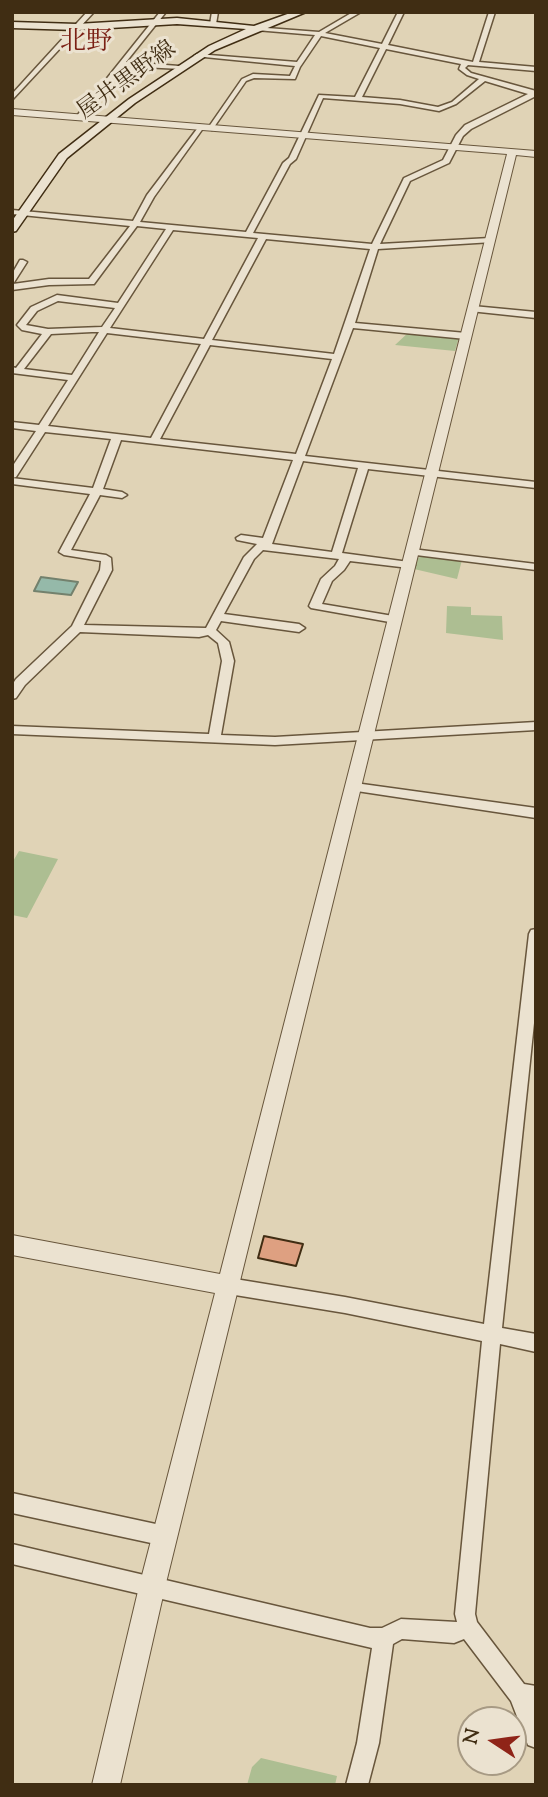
<!DOCTYPE html>
<html>
<head>
<meta charset="utf-8">
<style>
	body { margin:0 }
	#map { position:relative; width:548px; height:1797px; overflow:hidden; background:#e0d3b6; font-family:"Sorts Mill Goudy",serif }
	canvas { display:block }
	.frame { position:absolute; inset:0; border:14px solid #402d13; pointer-events:none }
	.north { position:absolute; left:457px; top:1706px; width:70px; height:70px; box-sizing:border-box; background:#ebe2d0; border:2px solid #a79a84; border-radius:50%; rotate:283deg; font-size:19px; font-weight:700; line-height:28px; text-align:center; color:#402d13 }
	.north::after { content:''; display:block; margin:auto; width:24px; height:32px; background:#8f2418; clip-path:polygon(50% 0,100% 100%,50% 72%,0 100%) }
</style>
</head>
<body>
<div id="map">
<canvas width="548" height="1797"></canvas>
<div class="frame"></div>
<div class="north">N</div>
</div>
<script>
const g = document.querySelector('canvas').getContext('2d');
g.lineJoin = 'round';
function paint(path, color) { g.fillStyle = color; g.fill(path, 'evenodd'); }
const shape = rows => new Path2D(rows.map(r => 'M' + r).join(''));
function stroke(path, color, width, dash) { g.strokeStyle = color; g.lineWidth = width; g.lineCap = dash ? 'butt' : 'round'; g.setLineDash(dash || []); g.stroke(path); }
function drawText(font, color, halo, rows, align = 'center') {
  g.font = font + ' "Sorts Mill Goudy","Noto Serif JP",serif'; g.lineWidth = 6; g.setLineDash([]); g.textBaseline = 'middle'; g.strokeStyle = halo; g.fillStyle = color; for (const [text, x, y, turn = 0] of rows) {
    g.save(); g.translate(x, y); g.rotate((+turn || 0) * Math.PI / 180); g.textAlign = isNaN(turn) ? turn : align; if (halo) g.strokeText(text, 0, 0); g.fillText(text, 0, 0); g.restore();
  }
}
paint(shape([
	[409,332,459,337,455,351,395,345],
	[424,556,462,560,457,579,414,569,417,558],
	[447,606,471,607,471,615,502,616,503,640,446,633],
	[19,851,58,859,27,918,12,915,12,863],
	[261,1758,337,1776,335,1785,247,1785,252,1767]
]), '#adbe92');
const water = shape([
	[41,577,78,582,71,595,34,591,41,577]
]);
paint(water, '#95b9a9');
stroke(water, '#73816d', 2);
const building = shape([
	[264,1236,303,1244,296,1266,258,1258,264,1236]
]);
paint(building, '#dea081');
stroke(building, '#402d13', 2);
const minor = shape([
	[87,12,94,12,12,100,12,94,87,12],
	[160,12,166,12,126,62,179,66,181,69,123,66,80,119,76,119,76,117,160,12],
	[212,12,218,12,216,24,213,26,210,24,212,12],
	[353,12,361,12,325,33,382,44,398,12,404,12,388,45,473,62,489,12,495,12,479,62,536,67,536,71,468,65,465,68,471,73,536,91,536,96,471,129,463,136,449,163,410,181,380,244,490,238,494,240,493,242,378,249,355,323,466,333,470,336,466,339,353,328,305,456,536,482,536,488,368,469,342,553,409,562,415,565,409,568,350,561,344,570,332,581,322,604,399,617,401,619,395,623,311,608,309,606,321,579,335,566,339,559,263,550,254,559,224,614,299,624,305,628,299,632,221,621,216,630,229,642,234,661,221,735,275,737,536,722,536,730,275,745,12,734,12,726,209,734,222,661,218,643,208,635,199,637,80,632,25,685,16,698,12,699,12,685,16,679,72,626,100,570,101,561,64,555,59,552,90,494,12,484,12,467,36,431,12,428,12,422,39,425,68,380,12,373,12,367,16,368,42,334,22,330,17,325,31,307,57,295,118,303,166,229,137,226,94,284,49,285,12,290,12,274,20,260,23,260,27,262,13,284,49,279,89,279,130,226,12,214,12,210,133,221,147,195,200,125,204,127,154,197,140,222,246,232,283,163,289,158,319,95,355,97,380,48,321,36,300,67,295,79,254,78,246,81,212,130,208,128,242,79,253,74,290,76,295,66,194,56,197,54,297,62,315,35,256,30,254,27,319,32,353,12],
	[386,49,461,64,459,69,467,75,479,79,452,102,438,107,400,100,362,97,386,49],
	[485,81,528,94,465,125,456,135,443,160,404,178,372,244,253,233,290,164,296,159,323,98,400,104,439,111,456,104,485,81],
	[173,230,258,238,204,339,110,328,173,230],
	[266,239,370,249,334,354,212,340,266,239],
	[58,301,115,308,102,327,48,329,26,325,37,311,58,301],
	[92,332,99,332,72,375,24,369,51,334,92,332],
	[107,333,201,344,151,438,48,426,107,333],
	[210,345,332,359,296,454,160,439,210,345],
	[45,432,111,439,93,488,12,478,16,477,45,432],
	[121,440,293,460,263,538,241,535,236,538,237,540,257,544,244,557,206,628,84,625,112,570,111,558,106,555,71,550,100,495,122,498,127,495,122,492,103,489,121,440],
	[303,461,358,468,332,552,272,544,303,461],
	[473,306,536,312,536,318,470,311,470,307,473,306],
	[412,549,536,564,536,570,408,554,408,550,412,549],
	[355,783,536,808,536,818,350,790,348,787,350,784,355,783],
	[536,929,536,1004,502,1328,536,1334,536,1352,500,1344,475,1614,477,1622,524,1684,536,1686,536,1748,528,1745,511,1701,464,1639,454,1643,402,1639,393,1644,379,1743,368,1785,346,1785,357,1743,372,1648,12,1564,12,1544,370,1628,382,1628,401,1619,457,1622,455,1614,482,1341,345,1313,229,1294,223,1292,220,1286,223,1280,229,1278,345,1297,484,1324,529,934,531,930,536,929],
	[12,1493,165,1526,172,1529,175,1536,172,1543,165,1546,12,1513,12,1493]
]);
const tertiary = shape([
	[12,109,536,151,536,157,516,155,165,1587,120,1785,92,1785,139,1587,215,1293,12,1255,12,1235,220,1274,507,154,12,115,12,109]
]);
const secondary = shape([
	[293,12,306,12,215,50,135,103,67,158,16,231,12,232,12,221,59,154,129,99,209,46,246,29,177,24,77,30,12,28,12,22,77,24,177,18,254,26,293,12]
]);
stroke(minor, '#68563c', 3);
stroke(tertiary, '#68563c', 2);
stroke(secondary, '#402d13', 3);
paint(minor, '#ebe2d0');
paint(tertiary, '#ebe2d0');
paint(secondary, '#ebe2d0');
drawText('23px', '#402d13', '#ebe2d0', [
	["屋井黒野線",128,82,-36]
]);
drawText('26px', '#7a1f14', '#ebe2d0', [
	["北野",86,45]
]);
</script>
</body>
</html>
